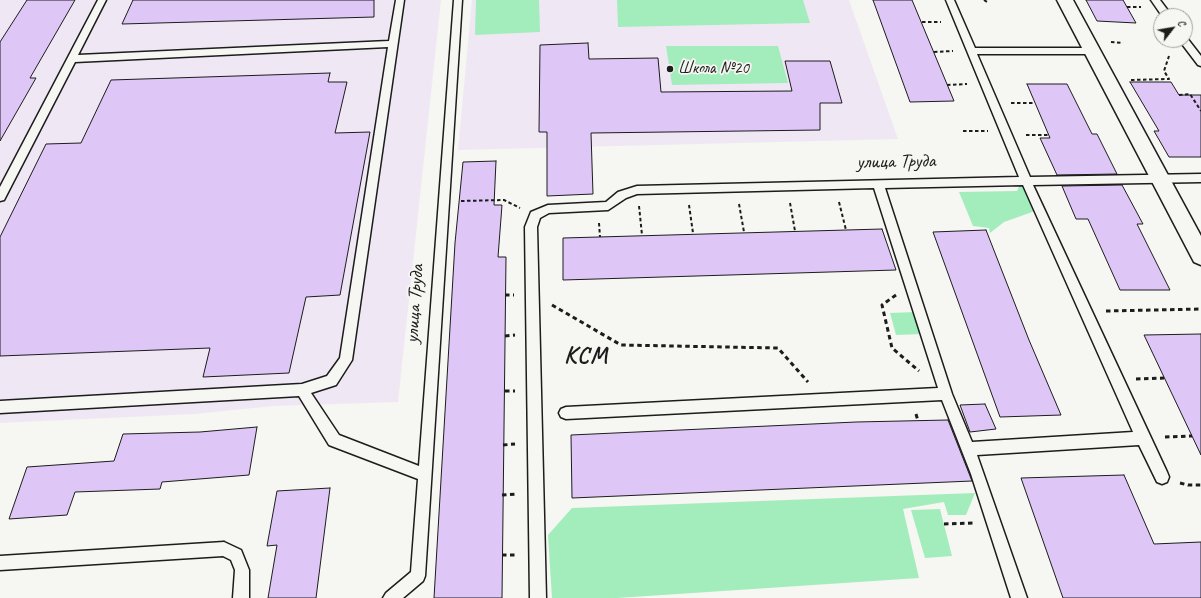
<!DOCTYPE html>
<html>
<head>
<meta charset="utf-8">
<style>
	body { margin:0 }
	#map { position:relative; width:1201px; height:598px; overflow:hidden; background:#f6f6f2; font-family:Caveat,sans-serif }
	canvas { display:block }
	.north { position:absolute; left:1153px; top:8px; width:40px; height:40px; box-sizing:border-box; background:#f6f6f2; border:1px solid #9f9f9c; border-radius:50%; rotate:59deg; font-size:11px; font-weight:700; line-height:16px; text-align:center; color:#1c1c1c }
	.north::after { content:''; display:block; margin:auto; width:14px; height:18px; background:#1c1c1c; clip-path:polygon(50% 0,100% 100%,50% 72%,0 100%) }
</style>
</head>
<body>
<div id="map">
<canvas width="1201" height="598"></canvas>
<div class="north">С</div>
</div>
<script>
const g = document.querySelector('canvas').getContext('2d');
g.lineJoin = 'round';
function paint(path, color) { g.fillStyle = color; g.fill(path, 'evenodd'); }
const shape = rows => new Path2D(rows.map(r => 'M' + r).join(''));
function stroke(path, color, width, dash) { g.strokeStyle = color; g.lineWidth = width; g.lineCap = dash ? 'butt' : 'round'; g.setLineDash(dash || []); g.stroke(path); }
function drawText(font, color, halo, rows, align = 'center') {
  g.font = font + ' Caveat,sans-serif'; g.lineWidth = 3.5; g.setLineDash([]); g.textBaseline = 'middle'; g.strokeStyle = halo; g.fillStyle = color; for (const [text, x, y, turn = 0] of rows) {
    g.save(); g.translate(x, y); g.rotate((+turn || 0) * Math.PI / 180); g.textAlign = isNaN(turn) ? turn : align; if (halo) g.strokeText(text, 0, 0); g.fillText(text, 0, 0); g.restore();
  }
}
paint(shape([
	[0,0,441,0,398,402,273,406,195,414,0,423],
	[472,0,849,0,898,139,458,150]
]), '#efe8f4');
paint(shape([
	[476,0,539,0,540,32,475,35],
	[617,0,803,0,810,23,618,27],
	[666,46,778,46,788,83,672,85],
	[1025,184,1035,211,1004,222,990,233,989,228,973,226,959,192,1017,191,1020,185],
	[916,312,923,334,896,335,890,313],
	[975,493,966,515,948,515,944,502,903,509,919,578,617,598,552,598,548,535,572,508],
	[940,509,952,556,925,558,911,510]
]), '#a3edbc');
const building = shape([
	[27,0,75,0,30,78,36,78,0,141,0,42,27,0],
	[133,0,374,0,374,17,122,24,133,0],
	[873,0,912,0,954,101,910,102,873,0],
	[1086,0,1123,0,1136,23,1097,21,1086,0],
	[588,43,589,59,658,58,661,92,792,91,785,61,830,61,842,103,820,103,820,130,591,133,593,194,547,196,547,132,539,132,540,45,588,43],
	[330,73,328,82,347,82,335,133,370,132,340,295,306,297,289,373,203,377,210,348,0,356,0,237,46,144,81,143,111,80,330,73],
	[1130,82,1171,82,1179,95,1201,95,1201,157,1169,157,1154,131,1159,131,1130,82],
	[1027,84,1067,84,1092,134,1097,134,1117,174,1057,175,1040,138,1050,138,1027,84],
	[496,161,494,205,502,205,498,257,506,257,502,598,434,598,455,243,463,162,496,161],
	[1122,185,1143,224,1137,224,1170,290,1120,290,1088,219,1076,219,1062,186,1122,185],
	[882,229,896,270,563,280,563,238,882,229],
	[986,230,1029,340,1061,415,1000,417,933,232,986,230],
	[1201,334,1201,455,1144,335,1201,334],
	[985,404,996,429,970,432,960,405,985,404],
	[948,420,972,481,572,498,571,435,856,422,948,420],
	[257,427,249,475,162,482,160,489,75,492,67,515,9,519,27,467,114,461,123,434,200,432,257,427],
	[1124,475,1154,544,1201,542,1201,598,1063,598,1021,478,1124,475],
	[330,488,316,598,268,598,277,545,267,546,277,491,330,488]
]);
paint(building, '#dec7f7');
stroke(building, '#1c1c1c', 1);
const service = shape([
	[98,0,106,0,78,55,389,41,396,0,404,0,352,360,336,385,311,393,339,435,419,466,454,0,462,0,425,576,423,581,403,598,383,598,386,593,411,572,418,479,329,445,299,396,0,413,0,401,302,384,327,376,340,358,388,47,75,62,4,200,0,201,0,187,98,0],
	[946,0,954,0,975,48,1092,48,1097,51,1092,54,977,54,1030,177,1201,174,1201,182,1033,185,1167,472,1169,477,1167,482,1162,484,1157,482,1139,445,977,455,1027,598,1011,598,971,474,942,400,566,419,561,417,559,413,561,409,566,407,938,388,874,188,637,194,626,198,608,210,549,213,540,218,537,227,546,598,530,598,525,227,531,212,548,205,606,202,618,192,637,186,1019,177,946,0],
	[1023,185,1133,432,972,442,952,394,885,188,1023,185],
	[1151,0,1160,0,1172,16,1162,16,1151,0],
	[1185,37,1187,38,1201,56,1201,66,1198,65,1179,40,1185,40,1185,37],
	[224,542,241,550,249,570,249,598,233,598,235,570,231,560,223,556,0,570,0,556,224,542]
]);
const minor = shape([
	[1057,0,1073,0,1201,236,1201,265,1194,262,1057,0]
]);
stroke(service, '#1c1c1c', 3);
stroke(minor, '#1c1c1c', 3);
stroke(shape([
	[984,0,987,2],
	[1127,7,1141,7],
	[922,22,941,22],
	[1111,42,1123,43],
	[934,52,953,51],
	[1131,80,1169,79,1164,71,1169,56],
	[947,85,967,84],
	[1179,95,1190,94,1201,111],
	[1011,103,1035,103],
	[963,131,988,131],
	[1026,135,1049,135],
	[461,201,504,200,520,208],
	[839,202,846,230],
	[790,203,795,231],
	[739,204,744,232],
	[689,205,693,233],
	[639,206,642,235],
	[599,223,600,237]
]), '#1c1c1c', 2, [3.5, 2.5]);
stroke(shape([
	[505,295,514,295],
	[896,295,882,305,892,348,919,371],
	[552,305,621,345,778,348,808,382],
	[1106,311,1201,309],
	[505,336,515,335],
	[1136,379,1164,378],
	[505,391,515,391],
	[916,414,918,421],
	[1165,437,1192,436],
	[503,445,515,444],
	[1180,483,1188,485,1201,485],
	[502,495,517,494],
	[944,524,974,523],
	[502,555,517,555]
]), '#1c1c1c', 3, [4.5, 3.5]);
paint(service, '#f6f6f2');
paint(minor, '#f6f6f2');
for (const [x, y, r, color] of [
	[670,69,4,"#1c1c1c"]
]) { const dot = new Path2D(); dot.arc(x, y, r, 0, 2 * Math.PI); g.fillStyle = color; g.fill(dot); stroke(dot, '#f6f6f2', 1.5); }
drawText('17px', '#1c1c1c', '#f6f6f2', [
	["Школа №20",678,69]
], 'left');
drawText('20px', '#1c1c1c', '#f6f6f2', [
	["улица Труда",896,162,-1],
	["улица Труда",415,304,-86]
]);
drawText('bold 24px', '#1c1c1c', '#f6f6f2', [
	["КСМ",586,357]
]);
</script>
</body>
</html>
